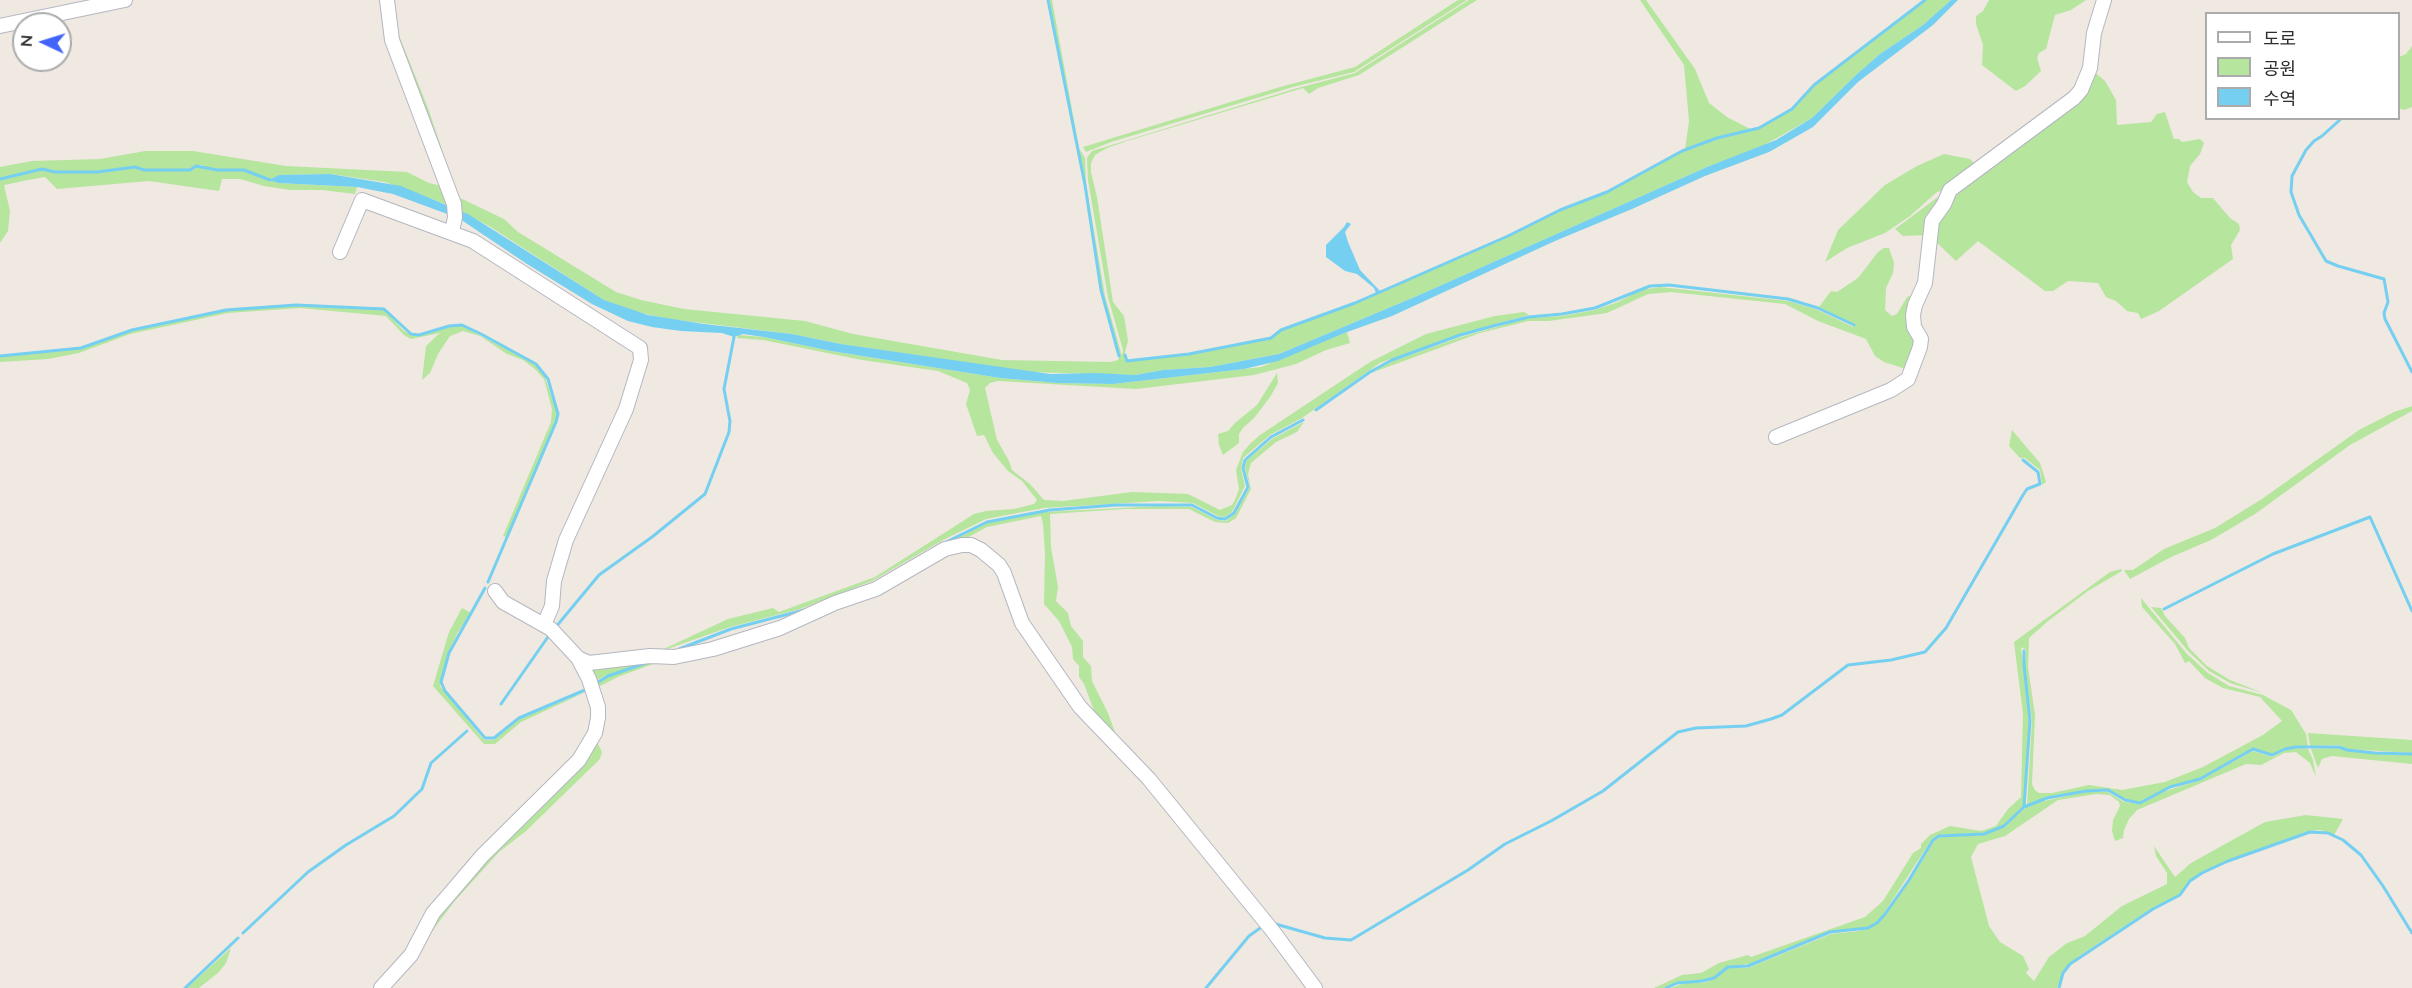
<!DOCTYPE html>
<html>
<head>
<meta charset="utf-8">
<style>
	body { margin:0 }
	#map { position:relative; width:2412px; height:988px; overflow:hidden; background:#efe9e1; font-family:Mulish,"Noto Sans KR",sans-serif }
	canvas { display:block }
	.legend { position:absolute; left:2205px; top:12px; width:195px; height:108px; box-sizing:border-box; background:#fff; border:2px solid #ababab; margin:0; padding:8px 10px; list-style:none; font-size:18px; color:#2e2e2e }
	.legend li { display:flex; align-items:center; gap:12px; height:30px }
	.legend b { width:30px; border:2px solid #ababab }
	.north { position:absolute; left:12px; top:12px; width:60px; height:60px; box-sizing:border-box; background:#fff; border:2px solid #ababab; border-radius:50%; rotate:274deg; font-size:16px; font-weight:700; line-height:24px; text-align:center; color:#2e2e2e }
	.north::after { content:''; display:block; margin:auto; width:21px; height:27px; background:#4264fb; clip-path:polygon(50% 0,100% 100%,50% 72%,0 100%) }
</style>
</head>
<body>
<div id="map">
<canvas width="2412" height="988"></canvas>
<ul class="legend">
<li><b style="height:8px;background:#fff"></b>도로</li>
<li><b style="height:16px;background:#b6e59e"></b>공원</li>
<li><b style="height:16px;background:#75cff0"></b>수역</li>
</ul>
<div class="north">N</div>
</div>
<script>
const g = document.querySelector('canvas').getContext('2d');
g.lineJoin = 'round';
function paint(path, color) { g.fillStyle = color; g.fill(path, 'evenodd'); }
const shape = rows => new Path2D(rows.map(r => 'M' + r).join(''));
function stroke(path, color, width, dash) { g.strokeStyle = color; g.lineWidth = width; g.lineCap = dash ? 'butt' : 'round'; g.setLineDash(dash || []); g.stroke(path); }
paint(shape([
	[389,0,395,0,396,28,428,108,458,197,504,219,518,232,616,292,641,300,684,309,805,321,853,334,1002,360,1111,362,1118,360,1120,356,1102,289,1085,184,1049,0,1052,0,1079,148,1085,158,1086,184,1105,296,1122,356,1123,350,1108,297,1088,180,1087,158,1092,151,1294,89,1355,73,1469,0,1477,0,1359,75,1318,88,1309,94,1303,88,1127,141,1107,148,1095,155,1091,163,1091,172,1097,197,1113,302,1124,316,1128,341,1124,356,1127,361,1188,354,1271,338,1281,330,1355,304,1508,237,1560,210,1607,193,1682,152,1718,139,1759,129,1792,110,1814,85,1926,0,1951,0,1923,25,1880,54,1857,74,1812,118,1761,147,1707,167,1417,296,1279,354,1210,367,1163,370,1135,375,1029,372,841,344,792,334,669,319,637,312,604,300,489,226,460,211,400,56],
	[1458,0,1467,0,1354,72,1293,87,1111,142,1086,152,1083,147,1280,87,1355,67],
	[1640,0,1646,0,1695,69,1709,103,1727,117,1750,129,1717,137,1685,150,1689,121,1684,65],
	[1989,0,2086,0,2071,10,2055,15,2046,49,2039,53,2037,58,2041,71,2025,86,2016,91,1982,65,1983,45,1976,24,1976,16,1983,11],
	[2412,46,2412,107,2404,110,2399,108,2399,57,2406,54],
	[2091,69,2105,81,2116,100,2117,125,2151,122,2157,114,2165,112,2174,139,2179,139,2182,142,2200,139,2204,143,2200,154,2190,166,2187,182,2193,192,2201,198,2213,198,2230,218,2239,224,2240,230,2231,245,2233,259,2159,311,2141,319,2138,313,2127,311,2116,301,2106,297,2098,283,2068,281,2053,291,2045,291,1978,241,1956,261,1931,237,1948,196,2059,110],
	[145,151,193,151,286,166,407,172,429,183,442,186,451,206,385,182,330,174,279,175,270,180,244,169,208,169,202,165,196,165,189,169,144,169,135,166,97,171,55,171,42,168,0,178,0,167,32,161,100,159],
	[1944,154,1970,159,1977,166,1945,190,1937,192,1910,216,1885,233,1847,248,1825,262,1838,230,1885,185,1917,166],
	[197,167,217,171,244,171,278,183,357,187,355,194,322,190,290,190,264,186,240,179,222,179,219,191,149,181,57,189,45,177,28,180,4,185,10,211,8,231,0,243,0,180,42,170,55,173,97,173,135,168,144,171,190,171],
	[1944,195,1927,235,1903,236,1895,229,1938,197],
	[1884,248,1889,248,1894,263,1893,273,1886,288,1885,310,1892,316,1897,314,1907,297,1917,293,1917,344,1909,370,1884,362,1875,356,1866,339,1818,321,1785,304,1671,292,1648,294,1607,313,1549,321,1528,321,1480,333,1371,373,1393,361,1461,337,1529,318,1562,316,1595,310,1618,302,1641,290,1660,287,1788,301,1818,310,1853,327,1854,324,1819,307,1831,291,1837,292,1858,278,1878,252],
	[296,305,384,309,403,330,411,335,420,336,449,327,462,326,536,365,543,372,554,404,557,414,556,422,507,537,503,536,551,422,552,409,544,379,535,369,523,360,507,354,480,336,463,331,450,336,438,354,430,373,422,380,426,346,440,333,411,339,404,335,386,316,300,308,228,313,130,334,79,353,48,359,0,362,0,357,81,348,132,330,162,323,226,311],
	[1524,312,1529,315,1460,334,1380,363,1302,418,1270,435,1243,458,1241,469,1245,486,1232,512,1225,517,1218,516,1193,503,1159,501,1044,508,986,519,943,540,872,581,800,609,730,627,653,654,728,619,773,608,779,612,875,577,974,514,986,511,1014,509,1034,504,1037,500,1022,481,1008,471,993,453,984,435,977,436,966,404,970,390,967,383,938,371,862,360,763,340,737,338,738,335,764,337,831,351,1000,378,1057,383,1113,384,1261,367,1347,332,1350,343,1326,350,1296,364,1254,375,1136,389,998,381,990,383,985,388,997,440,1009,461,1012,470,1030,484,1044,500,1063,501,1132,492,1188,494,1220,510,1232,505,1235,500,1239,489,1236,470,1243,452,1250,444,1260,435,1370,362,1426,334,1495,316],
	[1277,373,1278,383,1270,397,1255,417,1243,428,1239,434,1239,443,1223,455,1219,445,1218,434,1228,431,1235,423,1257,405],
	[2412,406,2412,411,2350,445,2255,514,2211,540,2171,557,2130,579,2124,570,2133,570,2164,549,2215,528,2262,499,2359,430,2394,412],
	[1304,422,1297,432,1276,442,1251,463,1248,474,1251,489,1236,518,1228,523,1215,522,1189,509,1124,509,1050,514,1051,547,1058,587,1056,601,1068,613,1071,626,1083,641,1083,657,1091,666,1092,681,1108,713,1120,746,1099,724,1084,684,1079,677,1079,666,1073,659,1072,647,1059,621,1044,604,1045,553,1043,524,1041,516,987,527,884,583,782,625,780,620,874,585,945,544,987,523,1045,512,1159,506,1192,507,1217,520,1226,521,1235,514,1250,487,1245,468,1246,461,1272,439],
	[2012,430,2040,463,2046,482,2042,485,2040,470,2025,458,2020,458,2009,446],
	[2121,569,2122,571,2088,591,2048,621,2029,638,2028,667,2035,715,2032,784,2035,790,2039,793,2052,793,2089,785,2122,790,2165,782,2203,767,2263,735,2282,721,2260,697,2223,688,2205,678,2189,661,2185,663,2175,644,2142,607,2141,598,2187,654,2208,673,2229,686,2263,695,2291,710,2306,734,2308,746,2285,748,2272,754,2253,748,2200,778,2170,787,2140,802,2125,800,2109,789,2086,790,2046,797,2027,805,2032,720,2025,665,2026,650,2021,647,2029,720,2024,806,2021,811,2004,825,1983,833,1939,835,1932,839,1884,913,1876,923,1868,927,1830,932,1752,964,1728,966,1713,977,1702,980,1685,981,1664,988,1654,988,1682,975,1701,973,1719,963,1748,955,1751,957,1865,917,1883,901,1913,853,1921,848,1921,844,1930,835,1950,826,1981,831,1996,826,2008,809,2021,797,2023,714,2014,642,2110,572],
	[2151,607,2161,608,2165,616,2185,638,2189,648,2207,666,2230,680,2263,693,2230,683,2209,671,2189,652],
	[462,608,471,613,458,632,448,653,440,686,484,740,494,740,520,719,590,690,521,722,495,744,484,744,433,686,449,632],
	[654,659,605,676,592,683,590,665],
	[657,660,656,663,620,676,594,689,593,686,608,677],
	[2308,733,2412,740,2412,753,2347,749,2339,745,2310,746],
	[595,738,602,752,600,759,526,831,499,852,454,902,426,939,435,914],
	[2296,748,2308,749,2313,760,2316,777,2310,763,2296,752,2284,753,2261,765,2246,764,2137,810,2129,819,2124,830,2123,838,2115,841,2112,831,2113,820,2120,806,2119,802,2110,795,2096,794,2058,800,2005,836,1978,844,1971,857,1989,926,2000,942,2023,956,2029,969,2026,973,2034,981,2049,957,2067,943,2085,936,2122,906,2167,884,2167,873,2156,856,2154,846,2175,877,2191,863,2265,822,2306,815,2343,819,2334,835,2320,830,2309,831,2228,860,2202,872,2190,881,2180,894,2152,908,2079,956,2063,973,2057,988,1670,988,1686,983,1703,983,1714,979,1729,968,1748,968,1831,934,1859,931,1877,924,1910,881,1934,841,1940,837,1984,835,2005,827,2025,808,2039,802,2086,792,2108,792,2124,802,2140,804,2159,793,2201,780,2253,751,2272,757,2286,750],
	[2338,748,2346,751,2377,754,2412,755,2412,764,2332,756,2322,759,2318,768,2311,749],
	[231,948,226,963,219,972,199,988,187,988]
]), '#b6e59e');
paint(shape([
	[1951,0,1958,0,1933,25,1858,82,1813,127,1769,152,1705,176,1632,209,1555,241,1392,316,1347,332,1278,361,1244,369,1113,384,1057,383,1000,378,831,351,764,337,743,334,734,337,722,333,681,331,652,327,628,321,592,304,527,264,460,219,460,211,468,214,604,300,648,315,704,324,792,334,841,344,1050,374,1095,373,1135,375,1163,370,1210,367,1279,354,1417,296,1707,167,1776,140,1812,118,1857,74,1880,54,1923,25],
	[330,174,401,186,451,207,450,215,393,194,357,187,278,183,269,180,279,175],
	[1347,222,1351,224,1345,232,1348,242,1360,270,1380,291,1376,293,1374,288,1357,274,1345,271,1326,257,1326,245,1344,227]
]), '#75cff0');
stroke(shape([
	[1048,0,1085,185,1101,290,1119,356],
	[2342,118,2322,136,2314,141,2306,150,2292,176,2291,192,2299,215,2326,261,2338,266,2384,279,2388,302,2384,313,2385,319,2412,372],
	[0,179,42,169,55,172,97,172,135,167,144,170,190,170,196,166,217,170,244,170,270,180],
	[1125,355,1127,361,1135,360,1189,354,1271,338,1281,330,1355,303,1508,236,1560,210,1607,192,1682,151,1717,138,1759,128,1792,109,1814,85,1925,0],
	[0,356,81,348,132,330,226,310,296,305,384,309,411,334,419,335,449,326,462,325,481,334,536,364,548,379,558,414,556,422,488,582],
	[1316,410,1370,372,1392,360,1460,335,1493,326,1529,317,1562,314,1595,308,1650,286,1669,285,1788,299,1818,308,1854,325],
	[942,544,987,522,1050,510,1116,505,1192,505,1217,518,1225,519,1234,513,1248,487,1243,468,1245,460,1271,437,1303,420],
	[485,588,449,653,441,682,445,691,485,738,494,738,519,718,585,690],
	[2164,609,2273,554,2370,517,2412,611],
	[555,628,599,575,652,537,705,494,729,432,730,421,724,389,734,337],
	[679,649,731,629,804,610],
	[2024,651,2024,665,2030,720,2024,807],
	[595,684,608,676,649,662],
	[501,704,550,634],
	[1272,923,1325,938,1351,940,1468,870,1505,844,1551,821,1603,791,1678,732,1696,728,1746,726,1771,719,1782,715,1848,665,1891,660,1925,652,1946,628,2023,495,2027,489,2040,484,2038,472,2023,460],
	[243,933,308,872,346,845,394,816,422,789,431,763,467,731],
	[185,988,238,938],
	[1206,988,1249,936,1263,926],
	[1666,988,1677,983,1702,981,1714,978,1728,967,1748,966,1830,932,1868,928,1877,923,1885,914,1909,880,1933,840,1939,836,1984,834,2004,826,2024,807,2047,798,2086,791,2108,790,2125,800,2140,803,2170,787,2200,779,2253,749,2272,755,2285,749,2296,747,2339,747,2347,750,2375,753,2412,754],
	[2059,988,2063,973,2070,964,2153,909,2180,895,2190,881,2202,873,2228,861,2310,832,2328,833,2343,840,2361,855,2383,886,2412,933]
]), '#75cff0', 3);
const minor = shape([
	[387,0,392,40,454,204,455,217,452,232],
	[0,26,125,0],
	[340,252,362,200,473,241,640,348,641,360,626,409,566,540,554,581,552,606,544,625],
	[1776,437,1891,390,1908,379,1920,347,1921,339,1914,327,1913,315,1915,305,1925,283,1932,221,1944,204,1950,190,2074,98,2081,90,2090,68,2094,33,2104,0],
	[578,658,589,663,650,656,674,657,713,649,780,628,835,603,876,589,945,549,962,545,971,545,981,550,999,565,1004,573,1022,623,1080,707,1149,779,1272,930,1315,988],
	[381,988,411,955,433,913,447,897,482,856,579,760,595,733,598,718,598,707,589,679,578,658,551,629,503,602,495,591]
]);
stroke(minor, '#b4b7c1', 16);
stroke(minor, '#fff', 14);
</script>
</body>
</html>
